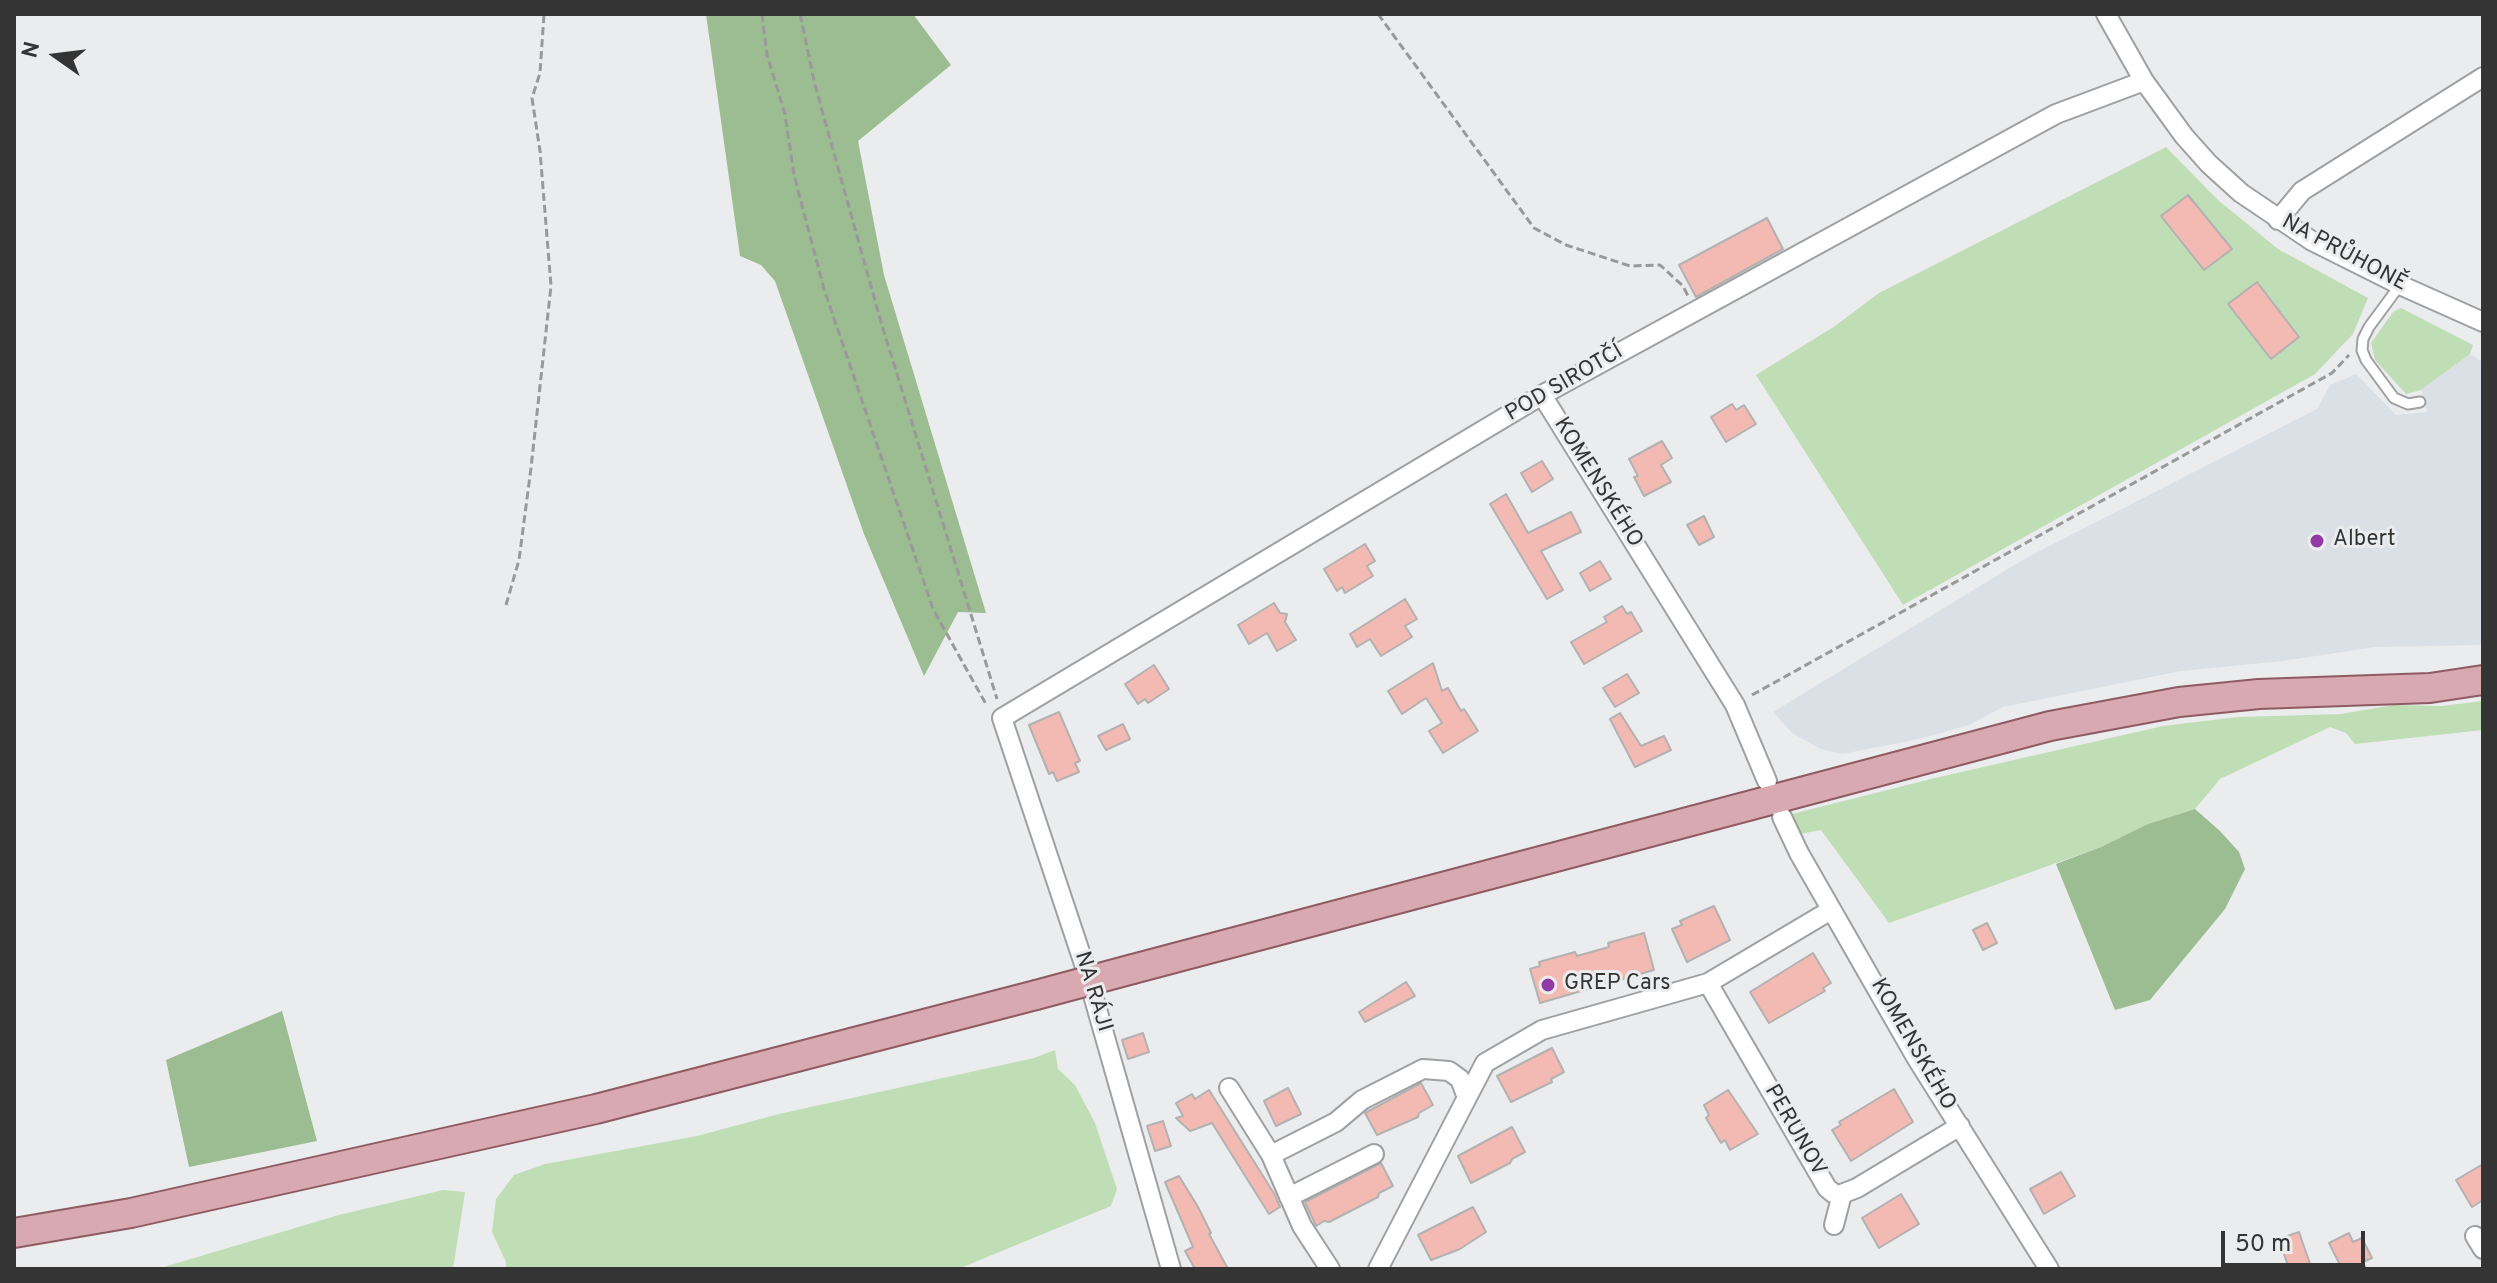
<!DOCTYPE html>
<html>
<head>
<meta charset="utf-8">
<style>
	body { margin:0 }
	#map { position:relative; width:2497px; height:1283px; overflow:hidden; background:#ebeced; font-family:Overpass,sans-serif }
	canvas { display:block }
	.frame { position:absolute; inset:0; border:16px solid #343435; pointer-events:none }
	.north { position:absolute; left:16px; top:16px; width:80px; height:80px; -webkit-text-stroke:6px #ebeced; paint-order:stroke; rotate:284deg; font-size:22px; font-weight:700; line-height:32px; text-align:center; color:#343435 }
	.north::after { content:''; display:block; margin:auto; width:28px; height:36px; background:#343435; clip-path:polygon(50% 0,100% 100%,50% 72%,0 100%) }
	.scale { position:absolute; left:2221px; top:1231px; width:144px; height:36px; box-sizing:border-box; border:4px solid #343435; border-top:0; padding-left:10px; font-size:24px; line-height:28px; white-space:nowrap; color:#343435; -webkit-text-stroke:6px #ebeced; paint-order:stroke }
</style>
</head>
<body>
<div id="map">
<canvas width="2497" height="1283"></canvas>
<div class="frame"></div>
<div class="north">N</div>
<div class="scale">50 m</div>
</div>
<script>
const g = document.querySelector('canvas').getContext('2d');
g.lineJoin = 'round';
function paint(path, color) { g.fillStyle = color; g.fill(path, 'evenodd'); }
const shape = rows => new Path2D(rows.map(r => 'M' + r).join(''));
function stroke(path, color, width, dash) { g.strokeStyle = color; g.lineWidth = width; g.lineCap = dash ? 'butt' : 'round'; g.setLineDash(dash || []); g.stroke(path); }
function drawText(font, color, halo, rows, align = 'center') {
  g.font = font + ' Overpass,sans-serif'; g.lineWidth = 6; g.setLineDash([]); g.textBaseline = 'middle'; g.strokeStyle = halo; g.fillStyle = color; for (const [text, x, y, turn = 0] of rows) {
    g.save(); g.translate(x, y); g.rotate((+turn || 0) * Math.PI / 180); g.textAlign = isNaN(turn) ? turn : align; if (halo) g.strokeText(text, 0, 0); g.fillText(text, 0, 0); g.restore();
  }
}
paint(shape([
	[2470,354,2483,362,2483,645,2375,647,2283,661,2181,671,2003,707,1969,725,1919,739,1842,754,1821,749,1792,733,1773,712,2026,558,2317,409,2330,385,2356,374,2396,415,2427,412,2421,390]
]), '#dae0e6');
paint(shape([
	[2166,147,2218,200,2278,249,2368,298,2353,334,2315,374,1903,605,1756,375,1835,326,1879,293],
	[2401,308,2473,345,2470,354,2421,390,2406,394,2375,360,2371,343,2393,312],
	[2483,701,2483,730,2355,744,2346,733,2330,727,2220,779,2195,809,2148,824,2101,847,1889,923,1821,830,1800,834,1792,814,1935,778,2163,726,2238,717,2341,714,2394,705,2442,706],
	[1055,1050,1058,1069,1075,1085,1095,1123,1117,1189,1111,1206,958,1269,506,1269,506,1262,492,1232,496,1199,514,1175,545,1164,697,1136,779,1114,1034,1058],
	[443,1190,465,1192,453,1269,157,1269,339,1215]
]), '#c0deb6');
paint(shape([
	[706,14,913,14,951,65,858,141,884,275,986,613,958,612,924,676,864,534,775,281,761,265,740,256],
	[2195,809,2220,831,2239,852,2245,869,2225,909,2150,1000,2115,1010,2056,864,2101,847,2148,824],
	[282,1011,317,1141,189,1167,166,1060]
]), '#9cbc92');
const building = shape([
	[2188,195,2232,249,2204,270,2161,216,2188,195],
	[1767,218,1783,249,1696,297,1679,265,1767,218],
	[2257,282,2299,337,2271,359,2228,304,2257,282],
	[1732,404,1736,410,1744,405,1756,424,1726,442,1711,417,1732,404],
	[1662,441,1672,458,1661,465,1671,482,1644,496,1634,477,1638,476,1629,459,1662,441],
	[1542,461,1553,479,1532,492,1521,473,1542,461],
	[1506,494,1528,533,1571,512,1581,532,1541,551,1563,590,1547,599,1490,504,1506,494],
	[1704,516,1714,537,1699,545,1687,525,1704,516],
	[1365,544,1375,561,1367,566,1373,576,1345,593,1342,587,1337,591,1324,569,1365,544],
	[1600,561,1611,579,1590,591,1580,573,1600,561],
	[1405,599,1417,619,1405,626,1412,637,1381,656,1370,639,1357,647,1350,634,1405,599],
	[1274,603,1280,613,1287,614,1285,622,1296,640,1277,651,1267,633,1249,644,1238,625,1274,603],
	[1622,606,1627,614,1631,612,1642,631,1584,664,1571,642,1607,622,1604,617,1622,606],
	[1433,663,1442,691,1448,688,1461,711,1464,709,1478,731,1443,753,1429,731,1442,723,1426,698,1402,714,1388,691,1433,663],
	[1154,665,1169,689,1148,703,1145,699,1138,704,1125,684,1154,665],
	[1627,674,1639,693,1615,707,1603,688,1627,674],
	[1059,712,1080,761,1075,763,1079,772,1057,781,1053,772,1049,774,1029,725,1059,712],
	[1620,713,1641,746,1664,736,1671,750,1635,767,1610,719,1620,713],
	[1123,724,1130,739,1106,750,1098,736,1123,724],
	[1714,906,1730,940,1687,962,1672,929,1682,925,1680,921,1714,906],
	[1987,923,1997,943,1983,950,1973,930,1987,923],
	[1644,933,1654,970,1540,1003,1530,969,1540,966,1539,962,1575,952,1577,956,1609,947,1608,943,1644,933],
	[1813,953,1831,983,1823,988,1825,991,1769,1023,1750,992,1813,953],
	[1406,982,1415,996,1365,1022,1359,1012,1406,982],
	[1143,1033,1149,1052,1128,1059,1122,1040,1143,1033],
	[1552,1048,1564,1072,1551,1079,1552,1082,1511,1102,1497,1076,1552,1048],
	[1421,1083,1433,1105,1419,1113,1418,1117,1377,1135,1365,1113,1421,1083],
	[1288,1088,1301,1114,1276,1126,1264,1101,1288,1088],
	[1894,1089,1913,1122,1851,1161,1832,1130,1841,1125,1839,1122,1894,1089],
	[1209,1090,1275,1195,1280,1207,1269,1214,1212,1123,1190,1131,1176,1118,1183,1116,1176,1103,1192,1094,1195,1099,1209,1090],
	[1728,1090,1758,1134,1730,1150,1725,1140,1721,1143,1706,1118,1709,1115,1704,1105,1728,1090],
	[1163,1121,1171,1146,1155,1151,1147,1126,1163,1121],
	[1512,1127,1525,1152,1512,1159,1510,1163,1471,1183,1458,1156,1512,1127],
	[1381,1163,1393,1186,1379,1193,1378,1197,1329,1222,1324,1221,1316,1226,1305,1202,1381,1163],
	[2483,1164,2483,1200,2472,1207,2456,1180,2483,1164],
	[2061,1172,2075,1196,2044,1214,2030,1189,2061,1172],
	[1179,1176,1198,1207,1211,1233,1209,1234,1228,1269,1195,1269,1185,1251,1193,1247,1165,1182,1179,1176],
	[1901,1194,1919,1224,1879,1248,1862,1218,1901,1194],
	[1473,1207,1486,1232,1460,1249,1431,1260,1418,1235,1473,1207],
	[2299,1232,2302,1241,2312,1269,2289,1269,2279,1239,2299,1232],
	[2349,1233,2353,1242,2362,1238,2372,1258,2363,1262,2366,1269,2342,1269,2329,1243,2349,1233]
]);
paint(building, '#f3bab4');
stroke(building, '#b3b1b1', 2);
const service = shape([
	[2400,285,2369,327,2363,339,2362,350,2366,360,2394,398,2408,404,2420,402]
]);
const minor = shape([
	[2106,14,2144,81,2184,136,2209,164,2241,193,2312,241,2400,285,2483,322],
	[2278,220,2302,191,2483,77],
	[1542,395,1735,705,1767,781],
	[1782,817,1799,853,1917,1059,2049,1269],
	[1708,983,1827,1188,1833,1193,1839,1195,1857,1188,1960,1126],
	[1229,1088,1271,1155,1302,1226,1330,1269],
	[1271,1155,1336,1122,1362,1100,1423,1069,1449,1071,1460,1079,1466,1095],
	[1289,1197,1374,1154],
	[1834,1225,1842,1194],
	[2475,1236,2483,1249],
	[1171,1269,1085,967,1002,718,1542,395,2056,114,2144,81],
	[1378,1269,1485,1063,1542,1030,1708,983,1831,910]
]);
const primary = shape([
	[1133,969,2050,726,2179,702,2259,694,2430,688,2483,680],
	[14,1233,131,1213,596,1109,1036,995]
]);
stroke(service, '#9fa0a1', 13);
stroke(minor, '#9fa0a1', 22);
stroke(primary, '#8e5b63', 32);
stroke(shape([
	[762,14,767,55,785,114,794,175,824,289,933,609,987,706],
	[800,14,815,85,881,322,997,699],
	[1378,14,1534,228,1566,245,1630,266,1660,265,1683,286,1688,296],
	[506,605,519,560,531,468,551,286,540,151,532,98,540,73,544,14],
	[1752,695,2332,373,2349,355]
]), '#99999a', 3, [8, 4]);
stroke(service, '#fff', 9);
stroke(minor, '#fff', 18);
stroke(primary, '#d8a9b0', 28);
const primaryBridge = shape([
	[1036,995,1133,969]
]);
stroke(primaryBridge, '#8e5b63', 32, []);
stroke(primaryBridge, '#d8a9b0', 28);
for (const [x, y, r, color] of [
	[2317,541,8,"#913aa6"],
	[1548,985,8,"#913aa6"]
]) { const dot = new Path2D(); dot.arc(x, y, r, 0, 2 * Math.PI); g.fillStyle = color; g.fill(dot); stroke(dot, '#ebeced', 3); }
drawText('22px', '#343435', '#ebeced', [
	["NA PRŮHONĚ",2344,254,28],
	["POD SIROTČÍ",1565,384,-30],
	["KOMENSKÉHO",1597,483,58],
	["NA RÁJI",1092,992,73],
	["KOMENSKÉHO",1912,1045,60],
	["PERUNOV",1794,1131,60]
]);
drawText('22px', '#343435', '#ebeced', [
	["Albert",2333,541],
	["GREP Cars",1564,985]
], 'left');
</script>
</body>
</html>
